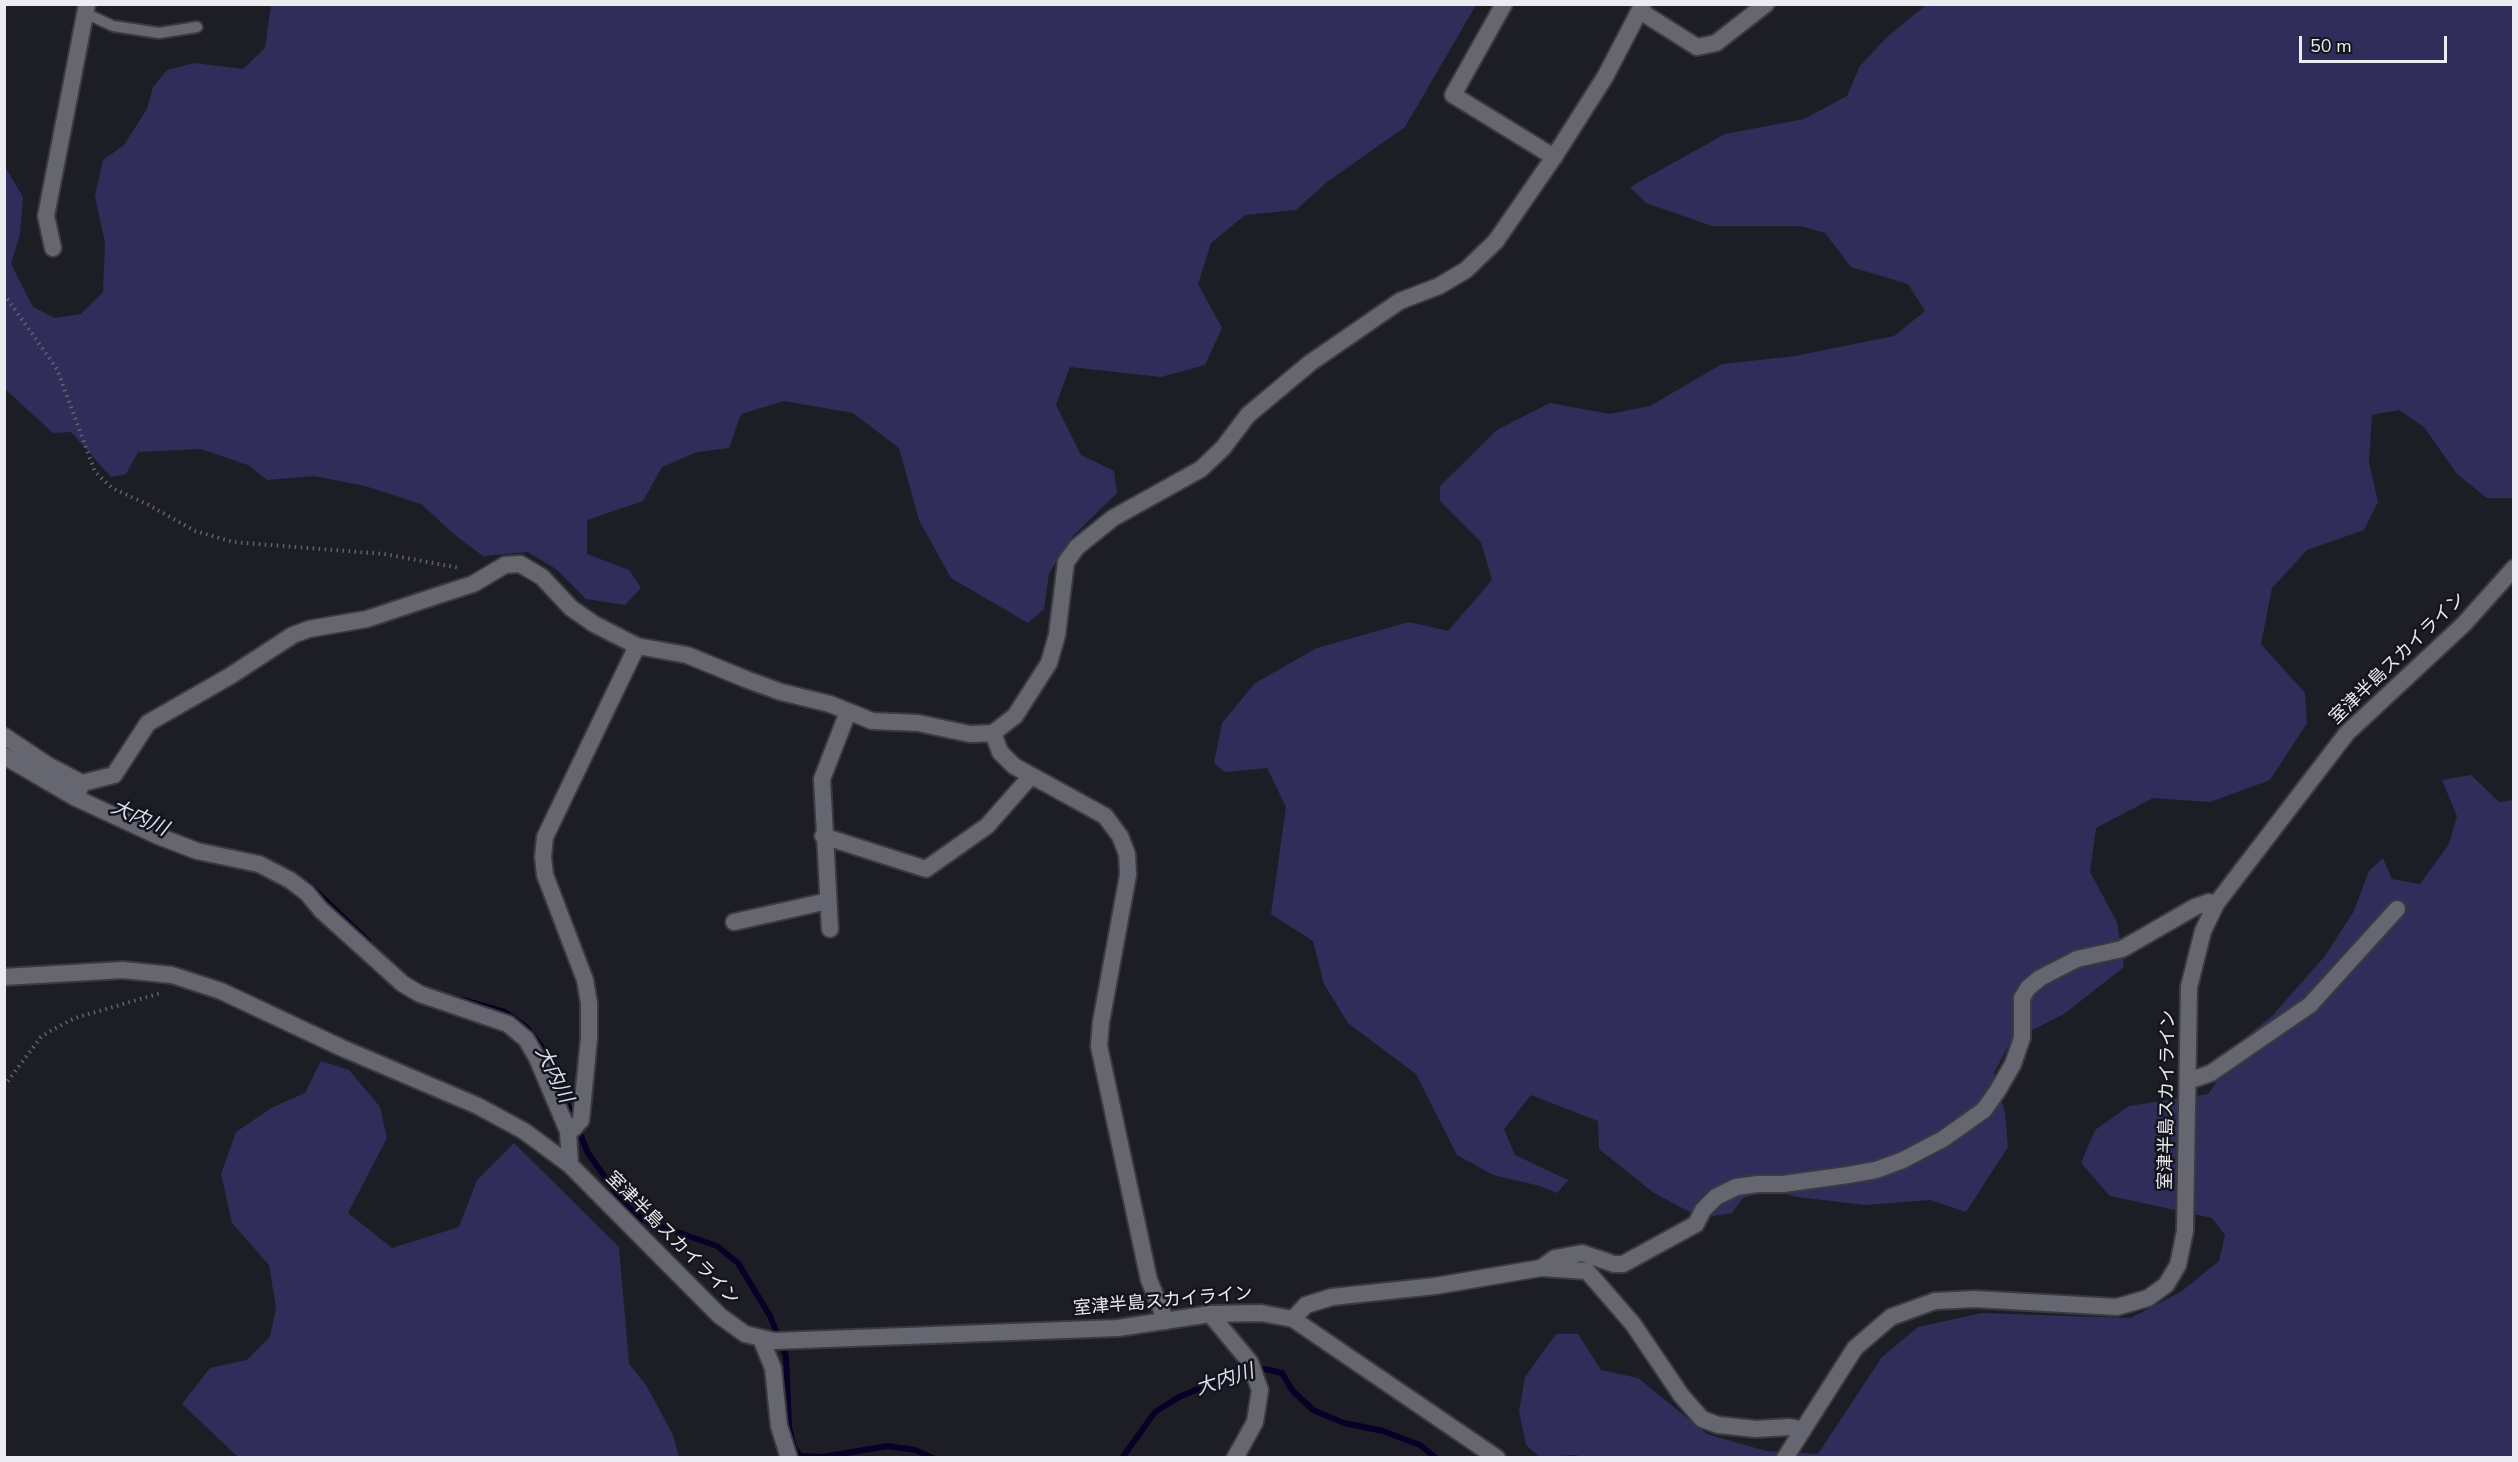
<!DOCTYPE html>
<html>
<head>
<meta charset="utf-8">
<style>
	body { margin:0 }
	#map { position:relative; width:2518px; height:1462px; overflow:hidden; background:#1d1e25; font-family:"Nunito Sans",sans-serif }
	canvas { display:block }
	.frame { position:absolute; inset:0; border:6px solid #ebebf1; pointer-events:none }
	.scale { position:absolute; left:2299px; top:36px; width:148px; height:27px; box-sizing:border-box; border:3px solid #ebebf1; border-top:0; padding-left:8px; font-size:18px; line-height:21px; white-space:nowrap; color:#ebebf1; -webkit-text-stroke:4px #14141c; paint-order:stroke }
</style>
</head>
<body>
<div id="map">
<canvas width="2518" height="1462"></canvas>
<div class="frame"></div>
<div class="scale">50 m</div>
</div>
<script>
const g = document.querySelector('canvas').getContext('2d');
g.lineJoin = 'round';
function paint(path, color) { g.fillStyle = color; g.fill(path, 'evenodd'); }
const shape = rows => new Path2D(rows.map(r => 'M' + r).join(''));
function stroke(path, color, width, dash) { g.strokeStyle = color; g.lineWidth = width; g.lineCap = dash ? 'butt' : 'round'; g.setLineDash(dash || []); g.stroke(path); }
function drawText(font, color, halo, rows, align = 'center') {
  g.font = font + ' "Nunito Sans","Noto Sans JP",sans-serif'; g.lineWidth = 5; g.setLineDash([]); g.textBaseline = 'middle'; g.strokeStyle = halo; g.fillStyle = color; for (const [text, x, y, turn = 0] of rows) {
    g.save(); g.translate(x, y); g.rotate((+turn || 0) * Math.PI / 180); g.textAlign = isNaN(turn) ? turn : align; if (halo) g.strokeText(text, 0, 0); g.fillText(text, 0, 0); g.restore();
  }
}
paint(shape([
	[271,5,271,4,1476,5,1405,127,1327,182,1296,210,1245,215,1211,243,1198,284,1222,328,1205,365,1161,377,1070,367,1056,405,1081,455,1114,471,1117,493,1073,536,1049,573,1044,609,1028,623,951,578,919,520,899,448,853,413,784,401,741,414,729,448,697,452,662,467,643,501,587,520,587,554,629,570,641,588,625,605,586,599,556,569,528,552,483,556,455,535,421,504,365,486,314,476,267,480,248,465,201,449,138,452,126,474,111,477,71,432,53,433,5,389,5,167,23,197,20,234,11,264,33,307,55,318,81,314,103,292,105,243,95,196,103,160,124,145,147,109,153,87,167,70,194,63,243,69,265,48],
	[1926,5,2513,5,2513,498,2487,498,2457,474,2424,427,2399,410,2372,415,2369,462,2378,502,2364,530,2307,550,2272,588,2261,644,2305,693,2307,723,2270,780,2210,802,2153,798,2096,828,2090,872,2117,922,2124,967,2064,1014,2011,1041,1994,1073,2005,1113,2008,1147,1966,1212,1930,1200,1865,1205,1798,1197,1766,1189,1742,1199,1732,1213,1701,1218,1654,1193,1599,1149,1598,1121,1531,1095,1504,1129,1515,1155,1568,1180,1557,1193,1540,1186,1493,1175,1457,1155,1416,1074,1348,1023,1324,984,1313,941,1271,914,1286,807,1267,768,1225,772,1214,763,1222,723,1255,683,1317,648,1409,622,1448,631,1492,580,1481,542,1440,501,1440,486,1497,430,1550,403,1610,414,1650,406,1722,364,1795,356,1894,336,1925,311,1908,284,1851,267,1825,233,1800,226,1712,226,1646,203,1630,187,1725,134,1804,119,1847,96,1860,66,1888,36],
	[2471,775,2499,802,2513,800,2513,1457,1584,1458,1576,1455,1540,1457,1526,1445,1519,1411,1525,1377,1556,1334,1578,1334,1601,1370,1638,1378,1707,1434,1766,1451,1818,1454,1882,1357,1918,1327,1982,1313,2131,1318,2182,1291,2219,1261,2225,1235,2212,1218,2110,1196,2081,1163,2095,1130,2129,1106,2208,1094,2223,1073,2217,1060,2273,1015,2325,956,2354,911,2369,871,2383,858,2392,879,2420,884,2449,844,2457,816,2442,780],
	[321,1061,349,1070,380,1107,387,1138,348,1213,392,1248,459,1227,477,1180,514,1143,619,1247,629,1364,646,1385,673,1435,679,1457,238,1457,182,1404,210,1368,247,1360,270,1337,276,1308,269,1265,232,1223,221,1174,236,1132,273,1107,305,1093]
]), '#302d5a');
stroke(shape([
	[308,884,368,941],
	[463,1000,505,1012,527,1028,545,1051,588,1153,621,1200,643,1220,717,1246,738,1263,770,1316,786,1356,789,1427,794,1448,801,1456,822,1457,888,1446,915,1450,933,1458],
	[1122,1458,1155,1412,1179,1397,1229,1376,1265,1369,1282,1373,1292,1390,1313,1410,1344,1423,1383,1431,1420,1445,1436,1458]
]), '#080027', 6);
const service = shape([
	[85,13,113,26,159,33,197,27]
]);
const minor = shape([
	[1504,4,1453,95,1554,157],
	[1640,11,1697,47,1716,43,1766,4],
	[53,248,46,216,87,4],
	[993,733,1000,752,1014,766,1105,816,1120,836,1127,854,1128,875,1101,1022,1099,1046,1149,1280,1166,1321],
	[4,736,46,764,82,783],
	[4,756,76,798,158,836,197,851,259,864,290,880,307,893,321,910,403,984,420,994,508,1024,526,1039,537,1058,568,1131,570,1165],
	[76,798,82,783,114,775,148,723,230,676,293,635,309,629,367,619,439,595,473,584,505,565,520,564,542,577,571,608,594,624,637,646,687,655,748,680,781,692,830,704,872,721,918,723,970,734,993,733,1015,716,1049,663,1057,635,1066,562,1077,547,1113,518,1201,469,1223,448,1248,415,1310,363,1400,301,1439,286,1466,270,1496,241],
	[823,836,926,869,987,826,1031,776],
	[734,922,828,901],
	[830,929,822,779,848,712],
	[4,977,123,970,172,975,221,991,342,1048,478,1106,524,1131,570,1165,720,1316,745,1334,774,1341,1118,1328,1210,1314,1261,1313,1293,1319,1497,1458],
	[2188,1081,2211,1073,2310,1005,2397,909],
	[568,1131,573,1129,581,1120,589,1038,589,1003,585,980,545,875,543,857,545,837,637,646],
	[1541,1268,1555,1258,1582,1253,1614,1264,1623,1264,1696,1224,1703,1210,1716,1197,1736,1187,1758,1184,1783,1184,1848,1175,1876,1170,1903,1160,1943,1139,1984,1110,1998,1090,2013,1064,2022,1038,2022,998,2028,988,2040,978,2077,959,2122,949,2195,907,2209,902,2216,904],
	[1210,1314,1250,1362,1260,1390,1255,1422,1235,1458],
	[1293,1319,1306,1305,1332,1297,1435,1286,1541,1268,1587,1271,1633,1324,1681,1395,1702,1419,1718,1425,1756,1429,1790,1427,1801,1429],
	[761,1339,773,1368,779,1426,789,1458],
	[1785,1458,1855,1348,1891,1317,1935,1301,1974,1299,2117,1307,2148,1298,2166,1285,2178,1265,2185,1231,2189,987,2203,931,2216,904,2347,733,2464,624,2514,568]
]);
const tertiary = shape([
	[1496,241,1554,157,1605,77,1643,4]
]);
stroke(service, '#3a3a40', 14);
stroke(minor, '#3a3a40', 20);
stroke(tertiary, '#3a3a40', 20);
stroke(shape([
	[4,294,57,369,95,472,112,488,147,504,195,531,233,542,384,554,460,568],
	[4,1086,41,1037,52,1030,75,1018,161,993]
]), '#63636a', 4, [1.5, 4.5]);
stroke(service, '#65666f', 10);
stroke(minor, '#65666f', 16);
stroke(tertiary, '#65666f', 16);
drawText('18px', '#ebebf1', '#14141c', [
	["室津半島スカイライン",2398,659,-44],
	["室津半島スカイライン",2168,1100,-89],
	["室津半島スカイライン",672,1239,45],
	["室津半島スカイライン",1163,1302,-5]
]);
drawText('italic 20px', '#dcddf1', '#14141c', [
	["大内川",139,819,24],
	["大内川",553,1075,64],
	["大内川",1225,1381,-18]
]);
</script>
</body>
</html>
